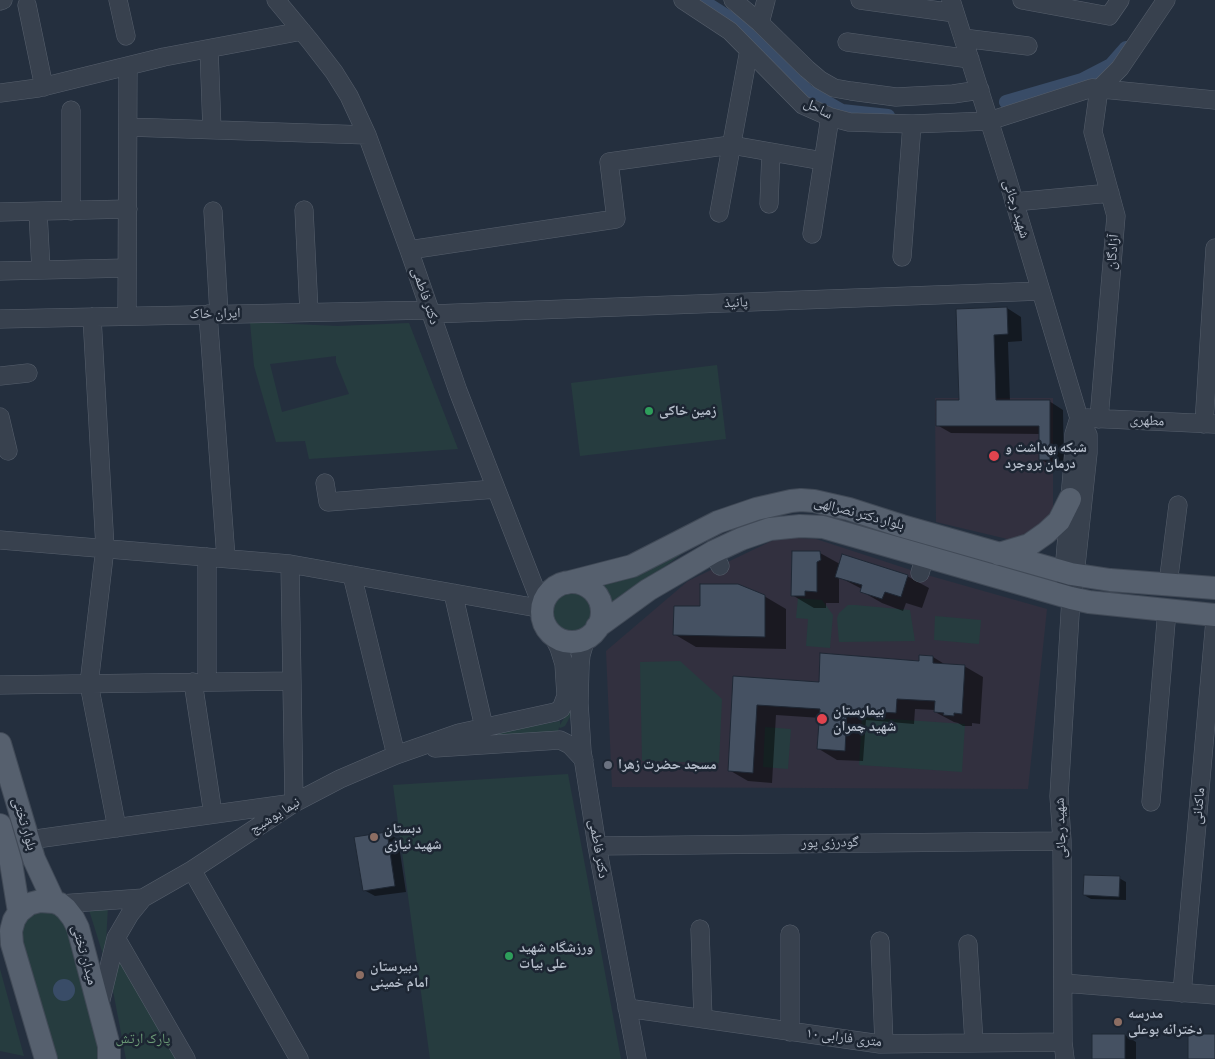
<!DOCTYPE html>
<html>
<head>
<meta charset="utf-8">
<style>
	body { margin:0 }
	canvas { display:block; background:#242f3e }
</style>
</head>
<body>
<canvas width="1215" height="1059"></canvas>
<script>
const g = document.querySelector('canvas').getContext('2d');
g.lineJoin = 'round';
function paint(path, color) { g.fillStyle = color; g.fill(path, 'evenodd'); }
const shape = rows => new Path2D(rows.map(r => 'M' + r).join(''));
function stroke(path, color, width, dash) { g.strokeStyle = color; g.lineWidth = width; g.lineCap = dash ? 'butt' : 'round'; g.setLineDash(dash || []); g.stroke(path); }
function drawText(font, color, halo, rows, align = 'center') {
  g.font = font + ' "Archivo Narrow","Noto Naskh Arabic",sans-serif'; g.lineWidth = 5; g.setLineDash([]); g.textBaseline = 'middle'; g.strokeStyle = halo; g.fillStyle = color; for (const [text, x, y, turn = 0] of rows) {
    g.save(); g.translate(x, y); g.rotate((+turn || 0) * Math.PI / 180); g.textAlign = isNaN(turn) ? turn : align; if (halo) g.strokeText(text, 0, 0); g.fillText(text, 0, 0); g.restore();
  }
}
paint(shape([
	[935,398,1053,398,1053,514,1020,542,936,522],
	[780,537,816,539,920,573,1047,609,1028,789,612,787,606,651,688,581]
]), '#32303f');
paint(shape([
	[250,322,337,326,409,323,458,449,309,459,305,441,276,442,254,366],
	[336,356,336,362,349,394,282,412,270,364],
	[717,365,726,439,580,456,571,383],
	[694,545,608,608,597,586],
	'551 612a20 20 0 1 1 40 0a20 20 0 1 1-40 0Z',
	[798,598,822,600,833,615,830,648,806,646,808,619,796,618],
	[848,605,855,605,910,610,915,641,839,642,837,618,839,613],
	[935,616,981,620,979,644,934,640],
	[680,661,722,699,719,763,642,761,640,662],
	[571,706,571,715,565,726,560,728,559,727,558,732,454,741,560,721,560,725],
	[862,717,965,724,962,772,859,765],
	[765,727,791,729,788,769,763,767],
	[568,774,621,1059,430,1059,393,785],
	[108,906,105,961,89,910],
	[49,909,67,924,100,1048,99,1059,56,1059,22,938,23,923,34,912],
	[119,954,177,1059,126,1059,110,975],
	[0,969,24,1056,0,1051]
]), '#263c3f');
paint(shape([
	'53 990a11 11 0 1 1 22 0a11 11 0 1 1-22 0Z'
]), '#394c67');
paint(shape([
	[1007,308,1021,317,1022,341,1008,342,1010,401,1049,401,1063,410,1064,467,1054,467,1040,459,1040,434,951,433,937,425,960,401],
	[820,553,840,564,907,576,929,588,922,608,906,603,903,611,882,603,861,591,862,589,839,577,839,603,826,603,826,608,814,608,792,595],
	[764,596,786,609,786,649,696,647,674,634,701,608],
	[933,657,946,665,964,666,983,677,980,724,972,723,972,726,963,726,958,723,954,722,935,712,935,710,915,709,914,724,866,720,863,761,837,760,819,749,821,718,776,715,772,783,748,781,729,770,734,678,820,683,920,662],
	[387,833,398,839,406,892,375,896,364,890],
	[1119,878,1126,882,1126,900,1091,899,1084,895],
	[1125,1035,1136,1042,1136,1059,1093,1059]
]), '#0007');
stroke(shape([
	[701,0,739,24,807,91,842,111,888,116],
	[1006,102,1082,80,1111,65,1126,48]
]), '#394c67', 14);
const building = shape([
	[1007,307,1008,334,994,335,996,400,1050,400,1050,460,1039,460,1039,426,936,426,936,400,959,400,956,309,1007,307],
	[792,551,820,551,821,560,817,562,817,592,805,591,805,596,791,596,792,551],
	[842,554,908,575,901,597,885,592,882,599,860,592,862,585,835,577,842,554],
	[700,584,738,584,765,595,765,637,673,635,674,606,700,606,700,584],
	[820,653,919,661,919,655,933,656,933,663,965,665,962,714,954,713,954,716,943,715,944,713,934,712,935,701,897,699,896,713,847,710,845,751,817,749,820,709,757,705,753,773,728,771,733,676,819,682,820,653],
	[387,832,395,886,363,891,354,837,387,832],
	[1084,875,1120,876,1119,897,1083,895,1084,875],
	[1092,1034,1125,1034,1125,1059,1092,1059,1092,1034],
	[1188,1034,1215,1034,1215,1059,1188,1059,1188,1034]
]);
paint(building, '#455162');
stroke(building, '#1f2835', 1);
const minor = shape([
	[118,0,126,36],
	[276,0,310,41,334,72,349,96,367,135,409,250,458,391,543,609],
	[683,0,730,31,803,105,830,117,849,122,912,124,989,121,1092,88,1215,100],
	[733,0,760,23,807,69,820,80,834,88,851,91,896,97,953,94,980,90],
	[860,0,955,13],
	[951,0,1006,174,1079,418,1088,435,1088,453,1075,575,1071,598,1059,796,1062,841,1063,1042,1065,1059],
	[1022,0,1109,16,1120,0],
	[0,1,3,0],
	[27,5,44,87],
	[760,23,766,0],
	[963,38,1028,46],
	[847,42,970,59],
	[209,49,212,130],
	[0,93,38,88,164,57,302,31],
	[71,110,71,211],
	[128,127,367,135],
	[1014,202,1110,193],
	[769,204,771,152],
	[304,210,309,312],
	[213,211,219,314],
	[0,212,128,209],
	[38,212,41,270],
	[719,213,749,50],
	[812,234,830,117],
	[409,250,616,219,609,162,731,145,823,161],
	[902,257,912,124],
	[0,271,127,268],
	[208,314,226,558],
	[432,314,1041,291],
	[127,316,128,66],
	[92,317,105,548,89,684,117,828],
	[0,319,430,310],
	[0,376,28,373],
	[0,417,8,451],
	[1087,418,1214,424],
	[1099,419,1116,216,1093,132,1099,89,1120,68,1166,0],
	[1204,424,1215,248],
	[325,483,328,502,496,489],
	[0,540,290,564,543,609],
	[713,552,720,566],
	[920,573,925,556],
	[352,575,396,755],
	[1065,578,1064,572,1074,449,1074,434,1079,418],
	[1168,584,1178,505],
	[453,593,484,727],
	[586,638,581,655,580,666,579,703,582,751,597,846,637,1059],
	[193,682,213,814],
	[207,682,207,557],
	[0,685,292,681],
	[435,748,560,740,570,745,584,760],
	[1151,802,1167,610],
	[29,840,294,803,290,564],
	[597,846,1062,841],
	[192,870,299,1059],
	[60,904,143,898],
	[700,929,703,1019],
	[790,934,790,1032],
	[116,938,186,1059],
	[880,941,884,1044],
	[968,944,974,1043],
	[1063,983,1215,995],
	[1182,993,1215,620],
	[99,1008,116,938,130,914,143,898,192,870,294,803,340,779,396,755,459,733,555,712,561,709,566,696,564,664,559,648,551,632],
	[627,1008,880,1044,1063,1042]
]);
const major = shape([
	[999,554,1029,545,1046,533,1059,521,1070,499],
	'542 612a30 30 0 1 1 60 0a30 30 0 1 1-60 0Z',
	[566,583,632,566,718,522,756,509,791,501,801,500,814,501,849,509,902,526,1071,574,1110,580,1215,588],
	[597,627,648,590,713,552,741,539,770,529,800,526,823,527,1071,598,1089,602,1215,615],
	[0,744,34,859,54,902],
	[0,825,11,863,19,912],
	[46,1059,12,944,11,931,14,920,19,912,29,904,40,901,54,902,60,904,66,909,73,918,78,928,109,1046,109,1059]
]);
stroke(minor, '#565f6c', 19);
stroke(major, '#414a57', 24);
stroke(minor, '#38414e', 18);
stroke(major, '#56606e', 22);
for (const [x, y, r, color] of [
	[649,411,5,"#2e9e5b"],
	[994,456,6,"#e0444e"],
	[822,719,6,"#e0444e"],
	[608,765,5,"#6b7280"],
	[374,837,5,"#8d6e63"],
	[509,956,5,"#2e9e5b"],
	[360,975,5,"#8d6e63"],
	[1118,1022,5,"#8d6e63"]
]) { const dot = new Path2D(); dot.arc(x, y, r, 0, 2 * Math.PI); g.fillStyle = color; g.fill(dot); stroke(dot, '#1d2633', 2); }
drawText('14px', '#b4bcc9', '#1d2633', [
	["ساحل",818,109,27],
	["شهید رجائی",1016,209,73],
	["آزادگان",1113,252,-85],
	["دکتر فاطمی",425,296,71],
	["پانیذ",736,303,-2],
	["ایران خاک",215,314,-1],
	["مطهری",1147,421,3],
	["بلوار دکتر نصرالهی",859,514,15],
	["ماکنانی",1199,806,-85],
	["نیما یوشیج",275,816,-32],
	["بلوار تختی",24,824,73],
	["شهید رجائی",1061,828,-92],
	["گودرزی پور",830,843,-1],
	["دکتر فاطمی",598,849,80],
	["میدان تختی",84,955,74],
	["۱۰ متری فارابی",844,1038,7]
]);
drawText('bold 14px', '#b4bcc9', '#1d2633', [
	["زمین خاکی",659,411],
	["شبکه بهداشت و",1005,448],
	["درمان بروجرد",1005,464],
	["بیمارستان",833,711],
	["شهید چمران",833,727],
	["مسجد حضرت زهرا",618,765],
	["دبستان",384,829],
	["شهید نیازی",384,845],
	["ورزشگاه شهید",519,948],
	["علی بیات",519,964],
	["دبیرستان",370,967],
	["امام خمینی",370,983],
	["مدرسه",1128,1014],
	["دخترانه بوعلی",1128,1030]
], 'left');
drawText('14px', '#6b9a76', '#1d2633', [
	["پارک ارتش",143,1039]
]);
</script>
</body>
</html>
